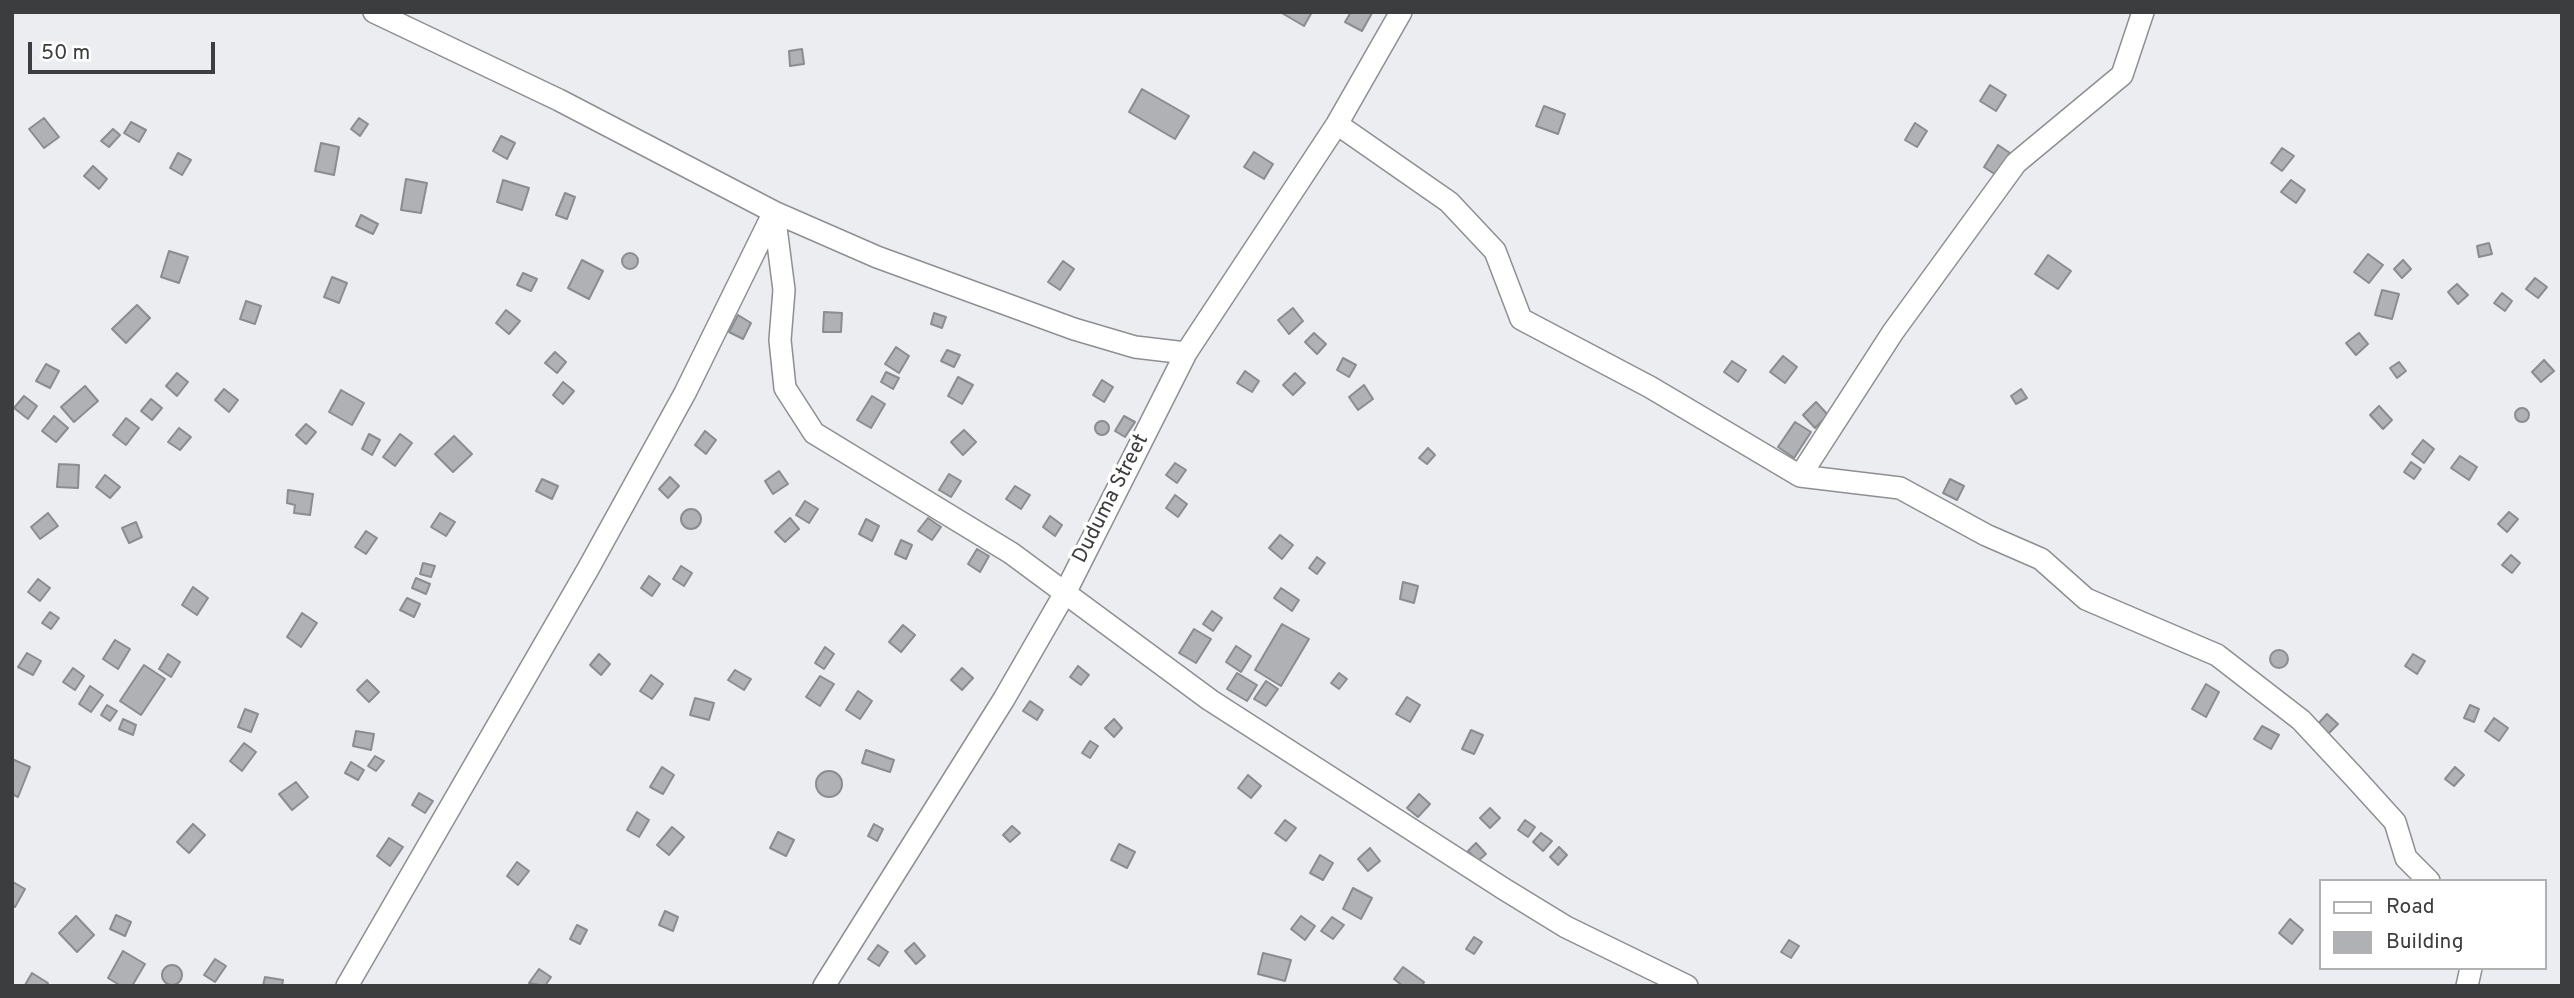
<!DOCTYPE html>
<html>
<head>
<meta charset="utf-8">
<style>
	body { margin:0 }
	#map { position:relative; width:2574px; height:998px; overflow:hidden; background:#ebedf0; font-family:Overpass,sans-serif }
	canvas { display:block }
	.frame { position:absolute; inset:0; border:14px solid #3c3d3e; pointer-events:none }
	.legend { position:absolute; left:2319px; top:879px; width:228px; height:91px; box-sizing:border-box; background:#fff; border:2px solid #b1b1b2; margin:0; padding:9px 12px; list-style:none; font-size:21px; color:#3c3d3e }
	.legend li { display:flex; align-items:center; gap:14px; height:35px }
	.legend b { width:35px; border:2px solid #b1b1b2 }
	.scale { position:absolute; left:28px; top:42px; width:187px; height:32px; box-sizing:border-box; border:4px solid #3c3d3e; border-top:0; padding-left:9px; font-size:21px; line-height:24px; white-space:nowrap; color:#3c3d3e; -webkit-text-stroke:5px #fff; paint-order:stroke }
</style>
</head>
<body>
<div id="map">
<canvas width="2574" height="998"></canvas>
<div class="frame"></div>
<ul class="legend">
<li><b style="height:9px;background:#fff"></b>Road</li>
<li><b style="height:19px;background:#afb1b4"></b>Building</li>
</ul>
<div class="scale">50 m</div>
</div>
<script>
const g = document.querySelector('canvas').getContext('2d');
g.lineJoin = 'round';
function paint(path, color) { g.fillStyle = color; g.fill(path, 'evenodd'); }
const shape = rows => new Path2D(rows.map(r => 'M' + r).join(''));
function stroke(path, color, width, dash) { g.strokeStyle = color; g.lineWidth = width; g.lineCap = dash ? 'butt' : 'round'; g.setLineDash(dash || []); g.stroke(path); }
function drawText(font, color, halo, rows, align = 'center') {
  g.font = font + ' Overpass,sans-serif'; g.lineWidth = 7; g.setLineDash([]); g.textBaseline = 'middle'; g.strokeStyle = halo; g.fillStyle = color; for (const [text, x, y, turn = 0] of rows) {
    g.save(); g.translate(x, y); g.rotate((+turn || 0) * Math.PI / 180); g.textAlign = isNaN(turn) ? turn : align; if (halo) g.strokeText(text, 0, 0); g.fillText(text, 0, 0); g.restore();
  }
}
const building = shape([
	[1280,12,1312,12,1304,26,1280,12],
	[1351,12,1372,13,1362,31,1345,22,1351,12],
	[802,49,804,64,790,66,789,51,802,49],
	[1990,85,2006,95,1996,111,1980,101,1990,85],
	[1142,89,1189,116,1175,139,1129,112,1142,89],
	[1544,106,1565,114,1558,134,1536,126,1544,106],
	[44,118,59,137,44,148,29,129,44,118],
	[359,118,368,124,360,136,351,129,359,118],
	[131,122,146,130,139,142,124,133,131,122],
	[1915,123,1927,131,1917,147,1905,140,1915,123],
	[113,129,120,135,109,147,101,141,113,129],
	[501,136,515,143,507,159,493,151,501,136],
	[321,143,339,147,334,175,315,171,321,143],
	[1998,145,2010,153,1996,175,1984,167,1998,145],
	[2282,148,2294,156,2282,171,2271,163,2282,148],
	[1254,152,1273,164,1264,179,1244,167,1254,152],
	[178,153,191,160,182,175,170,168,178,153],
	[93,166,107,179,99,189,84,176,93,166],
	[406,179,427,183,421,213,401,210,406,179],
	[503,180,529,188,522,210,497,202,503,180],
	[2291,180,2305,190,2296,203,2281,192,2291,180],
	[565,193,575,197,567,219,556,215,565,193],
	[361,215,378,224,373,234,356,226,361,215],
	[2489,243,2492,254,2479,257,2477,246,2489,243],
	[169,251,188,257,179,283,161,277,169,251],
	'622 261a8 8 0 1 1 16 0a8 8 0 1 1-16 0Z',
	[2368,254,2383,265,2369,283,2354,272,2368,254],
	[2048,255,2071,271,2058,289,2035,274,2048,255],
	[582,260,603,271,589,299,568,288,582,260],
	[2403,260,2411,269,2402,278,2394,269,2403,260],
	[1063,261,1074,269,1060,290,1048,282,1063,261],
	[523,273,537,279,531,291,517,285,523,273],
	[332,277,347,283,339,303,324,297,332,277],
	[2535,278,2547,287,2538,298,2526,289,2535,278],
	[2457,284,2468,295,2458,304,2448,292,2457,284],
	[2382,290,2399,294,2392,319,2375,315,2382,290],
	[2502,293,2512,301,2505,311,2494,303,2502,293],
	[246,301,261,306,255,324,240,319,246,301],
	[137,305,150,318,126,343,112,329,137,305],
	[1293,308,1303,321,1289,334,1278,320,1293,308],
	[506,310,520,321,509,334,496,323,506,310],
	[824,312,842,313,841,332,823,332,824,312],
	[934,313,946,317,942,328,931,324,934,313],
	[738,315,751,323,743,339,729,332,738,315],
	[1314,333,1326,344,1317,354,1305,342,1314,333],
	[2359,333,2368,344,2356,355,2346,343,2359,333],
	[896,347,909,356,899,373,885,364,896,347],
	[947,350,960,355,954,367,941,361,947,350],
	[555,352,566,362,557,373,545,363,555,352],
	[1783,356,1797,367,1785,383,1770,372,1783,356],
	[1343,358,1356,365,1349,377,1337,370,1343,358],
	[2544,360,2554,371,2541,382,2532,372,2544,360],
	[1732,361,1746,370,1738,382,1724,372,1732,361],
	[2399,362,2406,371,2397,378,2390,368,2399,362],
	[46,364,59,371,50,388,36,381,46,364],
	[1245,371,1259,381,1252,392,1237,383,1245,371],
	[886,372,899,378,893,389,881,382,886,372],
	[177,373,188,382,177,396,166,386,177,373],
	[1295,373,1305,383,1293,395,1283,385,1295,373],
	[958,377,973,385,962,404,948,396,958,377],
	[1102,380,1113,387,1104,402,1093,395,1102,380],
	[563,382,574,391,563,404,553,395,563,382],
	[1364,385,1373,399,1358,410,1349,397,1364,385],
	[85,386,98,401,74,422,61,407,85,386],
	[224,389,238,400,229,412,215,400,224,389],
	[2021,389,2027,398,2016,404,2011,396,2021,389],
	[341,390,364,403,352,425,329,412,341,390],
	[24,396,37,406,28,419,14,408,24,396],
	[872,396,885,404,871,428,857,420,872,396],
	[151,399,162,408,152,420,141,411,151,399],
	[1816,402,1828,415,1815,428,1803,415,1816,402],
	[2379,406,2392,420,2383,429,2370,415,2379,406],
	'2515 415a7 7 0 1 1 14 0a7 7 0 1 1-14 0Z',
	[54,416,68,428,56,442,42,431,54,416],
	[1124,416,1135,422,1125,437,1115,431,1124,416],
	[126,418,139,428,126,445,113,435,126,418],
	'1095 428a7 7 0 1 1 14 0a7 7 0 1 1-14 0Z',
	[1795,422,1811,432,1794,458,1778,447,1795,422],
	[306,424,316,432,306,444,296,435,306,424],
	[179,428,191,437,180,450,168,442,179,428],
	[964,430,976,442,963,455,951,442,964,430],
	[705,431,716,440,706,454,695,445,705,431],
	[369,434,380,440,372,455,362,449,369,434],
	[400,434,412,443,395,466,383,457,400,434],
	[454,436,472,454,453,472,435,454,454,436],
	[2423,440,2434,449,2424,463,2412,454,2423,440],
	[1428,448,1435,455,1427,464,1419,458,1428,448],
	[2460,456,2477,467,2469,480,2451,468,2460,456],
	[2411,462,2421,469,2414,479,2404,472,2411,462],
	[1175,463,1186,470,1177,483,1166,475,1175,463],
	[59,464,79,465,78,488,57,487,59,464],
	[779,471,788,484,773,494,765,481,779,471],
	[949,474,961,481,951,497,939,490,949,474],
	[105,475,120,487,110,498,96,487,105,475],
	[670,477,679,486,668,498,659,489,670,477],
	[542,479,558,486,552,499,536,491,542,479],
	[1950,479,1964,486,1957,500,1943,493,1950,479],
	[1015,486,1030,495,1021,509,1006,499,1015,486],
	[288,490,313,494,310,515,294,513,295,505,287,503,288,490],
	[1175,495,1187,504,1178,517,1166,508,1175,495],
	[805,501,818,509,809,523,796,515,805,501],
	'681 519a10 10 0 1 1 20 0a10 10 0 1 1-20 0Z',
	[2509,512,2518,519,2507,532,2498,524,2509,512],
	[48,513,58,526,40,539,31,527,48,513],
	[440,513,455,522,446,536,431,527,440,513],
	[1050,516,1062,525,1055,536,1043,527,1050,516],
	[790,518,799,529,785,542,775,532,790,518],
	[928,518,941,527,932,540,918,531,928,518],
	[866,519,879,526,872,541,859,534,866,519],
	[136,522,142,537,129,543,122,528,136,522],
	[366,531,377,538,366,554,355,547,366,531],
	[1280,535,1293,545,1282,559,1269,548,1280,535],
	[901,540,912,545,906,559,895,554,901,540],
	[977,549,989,556,980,572,968,564,977,549],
	[2511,555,2520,563,2512,573,2502,565,2511,555],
	[1317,557,1325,563,1317,574,1309,568,1317,557],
	[423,563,435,566,431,577,420,574,423,563],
	[681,566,692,573,684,586,673,579,681,566],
	[649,576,660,584,652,596,641,588,649,576],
	[416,578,430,584,426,594,412,588,416,578],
	[38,579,50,588,40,601,28,592,38,579],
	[1403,582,1418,586,1414,603,1400,599,1403,582],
	[193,587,208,598,197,615,182,605,193,587],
	[1281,588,1299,600,1292,611,1274,598,1281,588],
	[407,598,420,604,414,617,400,610,407,598],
	[1212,611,1222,618,1213,631,1203,624,1212,611],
	[50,612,59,618,51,629,42,623,50,612],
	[302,613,317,623,301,647,287,637,302,613],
	[1282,624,1309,639,1281,686,1255,670,1282,624],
	[903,625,915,635,901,652,889,642,903,625],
	[1194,629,1211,639,1196,663,1179,653,1194,629],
	[115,640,130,649,118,669,103,659,115,640],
	[1236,646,1251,656,1241,672,1226,662,1236,646],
	[825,647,834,654,824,669,815,663,825,647],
	'2270 659a9 9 0 1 1 18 0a9 9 0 1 1-18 0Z',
	[27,653,41,661,33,675,18,667,27,653],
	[168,654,180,662,171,677,159,669,168,654],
	[599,654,610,664,601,675,590,665,599,654],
	[2413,654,2425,661,2417,674,2405,666,2413,654],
	[144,665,165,679,141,715,120,701,144,665],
	[1078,666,1089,675,1081,685,1070,677,1078,666],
	[73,668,84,676,75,690,63,682,73,668],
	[962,668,973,678,962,690,951,680,962,668],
	[735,670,751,679,744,690,728,680,735,670],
	[1237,673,1257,685,1247,701,1227,689,1237,673],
	[1339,673,1347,679,1339,689,1331,683,1339,673],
	[651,675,663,684,652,699,640,691,651,675],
	[820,676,834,684,820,706,806,697,820,676],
	[367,680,379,692,369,702,357,690,367,680],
	[1266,681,1278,689,1266,706,1254,699,1266,681],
	[2206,684,2219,692,2206,717,2192,709,2206,684],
	[90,686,103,695,91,712,79,704,90,686],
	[858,691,872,701,860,719,846,710,858,691],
	[1407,697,1420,705,1410,722,1396,714,1407,697],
	[695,698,714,703,709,720,690,715,695,698],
	[1030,701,1043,710,1037,720,1023,711,1030,701],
	[107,705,117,711,110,721,101,715,107,705],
	[2470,705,2479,709,2474,722,2464,718,2470,705],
	[245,709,258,714,251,732,238,727,245,709],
	[2327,714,2338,724,2326,736,2316,726,2327,714],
	[2494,718,2508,728,2499,741,2485,731,2494,718],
	[123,719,136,725,133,735,119,729,123,719],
	[1114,719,1122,728,1114,737,1105,728,1114,719],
	[2262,726,2279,735,2271,749,2254,739,2262,726],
	[1471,730,1483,735,1474,754,1462,749,1471,730],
	[356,731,374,734,371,750,353,746,356,731],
	[1090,741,1098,746,1090,758,1082,753,1090,741],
	[244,743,256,752,242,771,230,761,244,743],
	[866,750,894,760,890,772,862,763,866,750],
	[375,756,384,761,376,771,368,766,375,756],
	[12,759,30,767,18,797,12,794,12,759],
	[351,762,364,770,358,780,345,773,351,762],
	[662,767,674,775,663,794,650,787,662,767],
	[2455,767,2464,775,2454,786,2445,779,2455,767],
	'816 784a13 13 0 1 1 26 0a13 13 0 1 1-26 0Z',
	[1248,775,1261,786,1251,798,1238,788,1248,775],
	[296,782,308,797,292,810,279,794,296,782],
	[419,793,433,801,425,813,412,805,419,793],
	[1419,794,1430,804,1418,817,1407,808,1419,794],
	[1490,808,1500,818,1490,828,1480,818,1490,808],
	[637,812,649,820,639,837,627,830,637,812],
	[1285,820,1296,828,1286,841,1275,833,1285,820],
	[1525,820,1535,827,1528,837,1518,830,1525,820],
	[193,824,205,835,189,853,177,842,193,824],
	[874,824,883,829,877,841,868,836,874,824],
	[1012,826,1020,833,1010,842,1003,835,1012,826],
	[672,827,684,837,669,855,657,845,672,827],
	[778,832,794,840,786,856,770,848,778,832],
	[1541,833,1552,841,1543,851,1533,842,1541,833],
	[389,838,403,847,390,866,377,856,389,838],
	[1476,843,1486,854,1478,861,1468,851,1476,843],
	[1119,844,1135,852,1127,868,1111,860,1119,844],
	[1559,847,1567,855,1558,865,1550,857,1559,847],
	[1370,848,1380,861,1368,871,1358,859,1370,848],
	[1320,855,1333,863,1323,880,1310,873,1320,855],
	[517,862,529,871,518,885,507,876,517,862],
	[13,882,25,889,15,907,12,906,13,882],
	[1353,888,1372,898,1361,919,1343,909,1353,888],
	[665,911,678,917,673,931,659,925,665,911],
	[116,915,131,922,125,936,110,929,116,915],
	[76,916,94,935,77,952,59,933,76,916],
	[1301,916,1315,926,1305,940,1291,929,1301,916],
	[1332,917,1344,925,1333,939,1321,931,1332,917],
	[2290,919,2303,930,2292,944,2279,933,2290,919],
	[577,925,587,930,580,944,570,939,577,925],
	[1474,937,1482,942,1474,954,1466,949,1474,937],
	[1789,940,1799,946,1791,958,1781,952,1789,940],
	[914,943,925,956,916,964,905,951,914,943],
	[878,945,888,952,879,966,868,959,878,945],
	[123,951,145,964,132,986,121,986,108,978,123,951],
	[1263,953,1291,960,1285,981,1258,974,1263,953],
	[215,959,226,966,215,982,204,975,215,959],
	'162 975a10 10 0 1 1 20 0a10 10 0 1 1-20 0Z',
	[1403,967,1424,982,1422,986,1403,986,1394,979,1403,967],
	[539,969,551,977,545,986,529,983,539,969],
	[32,973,48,983,46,986,25,985,32,973],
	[265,977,283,980,282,986,263,986,265,977]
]);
paint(building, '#afb1b4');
stroke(building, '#8a8d8f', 2);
const street = shape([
	[374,12,559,100,774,212,877,257,1074,329,1135,347,1186,353],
	[1337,124,1449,202,1495,251,1521,319,1650,387,1800,476,1900,488,1986,535,2041,559,2086,599,2217,655,2301,720,2356,779,2395,822,2406,858,2429,881],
	[774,212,784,290,780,340,785,388,814,433,1011,553,1210,700,1504,889,1566,927,1687,986],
	[1800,476,1893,332,2016,163,2122,75,2143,12],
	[347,986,588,569,685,393,774,212],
	[824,986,1004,699,1065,593,1186,353,1337,124,1401,12],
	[2467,986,2471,968]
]);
stroke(street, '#8d8f92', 24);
stroke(street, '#fff', 21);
drawText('21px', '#3c3d3e', '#fff', [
	["Duduma Street",1112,499,-63]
]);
</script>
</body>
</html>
